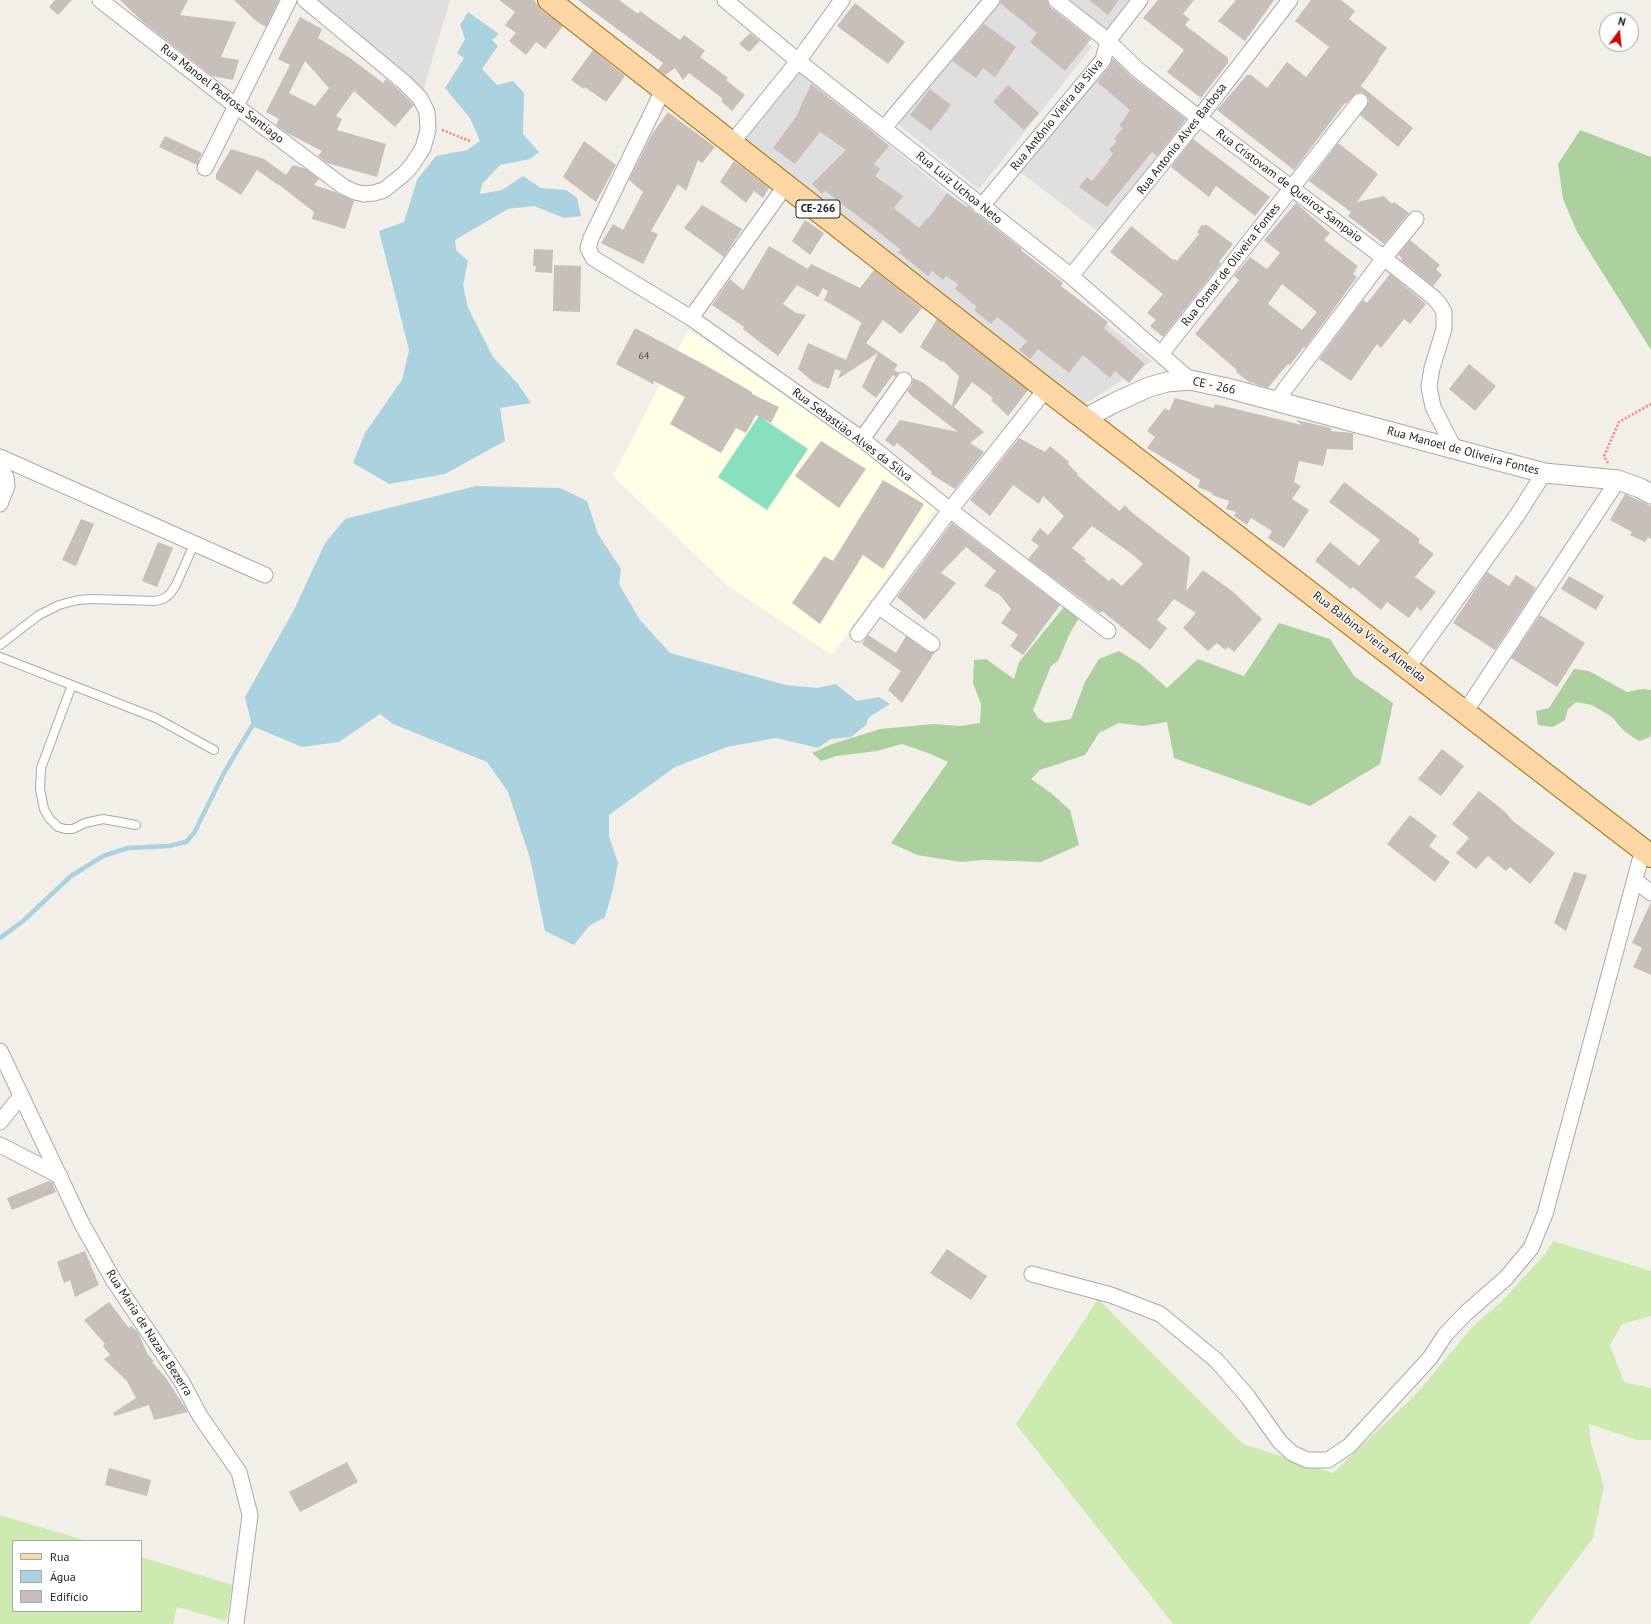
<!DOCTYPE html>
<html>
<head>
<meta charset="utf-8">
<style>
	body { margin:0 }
	#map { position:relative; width:1651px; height:1624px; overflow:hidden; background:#f2efe9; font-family:"PT Sans",sans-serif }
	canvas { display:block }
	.legend { position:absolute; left:12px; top:1540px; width:130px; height:72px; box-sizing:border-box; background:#fff; border:1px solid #a7a7a7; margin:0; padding:5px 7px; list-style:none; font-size:12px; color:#222 }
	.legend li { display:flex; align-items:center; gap:8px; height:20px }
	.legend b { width:20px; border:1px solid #a7a7a7 }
	.north { position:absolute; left:1599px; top:12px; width:40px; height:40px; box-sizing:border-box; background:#fff; border:1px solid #a7a7a7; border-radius:50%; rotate:15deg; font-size:11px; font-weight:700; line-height:16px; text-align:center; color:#222 }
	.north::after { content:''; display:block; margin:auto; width:14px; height:18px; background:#d40000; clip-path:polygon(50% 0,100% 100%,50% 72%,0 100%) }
</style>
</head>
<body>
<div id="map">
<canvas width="1651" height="1624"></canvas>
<ul class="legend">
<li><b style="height:5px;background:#fcd6a4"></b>Rua</li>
<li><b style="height:11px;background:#aad3df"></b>Água</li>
<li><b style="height:11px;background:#c7bfb8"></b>Edifício</li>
</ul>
<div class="north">N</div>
</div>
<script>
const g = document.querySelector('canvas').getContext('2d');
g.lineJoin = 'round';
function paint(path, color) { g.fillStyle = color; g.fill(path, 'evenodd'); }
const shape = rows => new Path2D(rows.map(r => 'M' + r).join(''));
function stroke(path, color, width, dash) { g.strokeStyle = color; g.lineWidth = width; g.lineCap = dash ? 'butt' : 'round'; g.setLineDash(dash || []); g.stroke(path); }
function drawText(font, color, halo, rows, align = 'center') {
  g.font = font + ' "PT Sans",sans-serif'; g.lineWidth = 3; g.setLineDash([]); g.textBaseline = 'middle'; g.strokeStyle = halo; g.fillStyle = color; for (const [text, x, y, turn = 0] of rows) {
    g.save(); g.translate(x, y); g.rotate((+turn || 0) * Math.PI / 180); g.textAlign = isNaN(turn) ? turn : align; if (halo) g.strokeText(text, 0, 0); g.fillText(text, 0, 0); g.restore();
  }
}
paint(shape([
	[306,0,450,0,423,91],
	[993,0,1033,0,1092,47,979,189,895,122],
	[1065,0,1132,0,1107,33],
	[1103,60,1185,123,1100,233,1019,171],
	[798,70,1152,361,1085,404,742,142]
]), '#e0dfdf');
paint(shape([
	[688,330,828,425,936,508,832,655,727,585,613,476]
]), '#ffffe5');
paint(shape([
	[1553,1241,1651,1271,1651,1316,1622,1324,1610,1345,1624,1382,1651,1388,1651,1440,1637,1440,1589,1424,1591,1444,1604,1486,1593,1538,1529,1624,1173,1624,1016,1424,1098,1299,1243,1444,1333,1473,1418,1392,1473,1326,1501,1302,1545,1254],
	[0,1515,87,1541,13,1541,13,1611,141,1611,141,1557,233,1585,226,1621,177,1607,173,1624,0,1624]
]), '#cdebb0');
paint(shape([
	[1580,130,1651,157,1651,350,1577,232,1563,199,1558,164],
	[1064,607,1080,616,1069,635,1058,661,1051,666,1033,710,1038,718,1046,723,1071,719,1085,682,1099,659,1119,651,1140,664,1167,688,1198,659,1244,676,1279,623,1330,639,1354,676,1393,703,1380,764,1310,806,1174,758,1167,722,1143,726,1119,723,1099,733,1085,755,1040,770,1031,779,1051,793,1070,810,1079,845,1041,862,983,860,961,862,917,855,891,843,948,762,928,753,902,744,877,751,837,756,821,761,812,753,832,744,880,729,933,724,960,726,980,723,981,704,973,683,974,660,986,659,1014,679,1019,662],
	[1574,669,1589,671,1627,692,1642,689,1651,690,1651,733,1650,737,1639,741,1624,731,1612,717,1592,705,1576,702,1568,709,1565,720,1553,727,1538,725,1536,711,1549,708]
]), '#add19e');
paint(shape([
	[759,416,808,449,767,510,718,477]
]), '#88e0be');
paint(shape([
	[468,12,499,34,492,40,498,46,482,69,497,85,513,81,524,93,523,134,539,152,530,159,500,165,482,184,480,194,502,190,523,176,541,188,566,190,577,198,581,216,564,218,534,206,508,209,455,240,456,250,468,261,463,285,468,308,493,357,518,384,531,403,500,408,505,441,445,474,389,484,353,463,365,433,402,380,409,350,379,231,404,222,417,180,436,156,467,150,480,141,470,118,445,88,464,58,457,53,465,39,460,25],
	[476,486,560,488,587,501,598,534,621,569,619,584,640,620,670,653,786,685,817,688,836,684,857,701,879,697,890,704,869,717,866,725,851,737,831,739,818,748,776,738,727,747,675,767,609,815,609,836,618,863,613,889,605,917,589,926,574,945,545,931,530,858,508,792,487,762,393,724,380,714,339,742,302,747,252,726,245,697,294,610,325,543,345,519]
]), '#aad3df');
stroke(shape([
	[0,938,23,921,71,876,103,856,128,848,169,846,186,842,194,833,224,773,252,726]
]), '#aad3df', 4.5);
paint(shape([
	[55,0,72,0,58,15,49,7],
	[120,0,188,0,180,15,236,22,221,57,239,60,233,80,212,76,143,22],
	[234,0,279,0,266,27,256,21],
	[499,0,534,0,541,10,563,26,545,49,536,42,526,55,509,41,516,33,505,25,515,12],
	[578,0,619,0,638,14,640,11,680,40,684,35,705,51,700,57,728,78,726,80,745,95,732,111,721,101,723,99,689,73,683,80,675,68,665,75,658,70,663,63],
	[1001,0,1047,0,1050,7,1091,39,1065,71,1030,42,1037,33,1000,3],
	[1089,0,1119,0,1108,15],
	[1158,0,1194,0,1183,14,1190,19,1185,25,1228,58,1228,63,1201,98,1167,72,1184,50,1143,18],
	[1236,0,1274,0,1245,41,1218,21],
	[1311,0,1341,0,1355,11,1349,19,1387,48,1378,60,1379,61,1361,86,1413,128,1398,147,1360,115,1369,102,1368,97,1362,92,1356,93,1346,104,1345,103,1294,170,1217,110,1247,75,1251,75,1267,88,1287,62,1306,77,1329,47,1295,21],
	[855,3,905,42,888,64,837,26],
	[300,17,322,29,318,38,350,58,383,83,386,79,399,90,414,105,395,127,354,91,336,116,342,119,337,130,386,144,377,177,327,163,318,156,322,151,287,133,276,125,279,119,266,112,290,65,278,59],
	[305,61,329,88,315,106,289,93],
	[984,24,1016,47,995,77,983,68,976,78,952,61],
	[750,33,760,41,749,52,739,44],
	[593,50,625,76,606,102,585,87,584,89,571,80],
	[1113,58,1132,77,1186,119,1157,156,1152,152,1107,207,1079,187,1087,177,1092,181,1107,163,1113,153,1109,150,1117,141,1114,139,1123,128,1119,126,1130,110,1097,82,1110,66],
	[811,84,869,129,889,146,874,164,880,169,875,176,903,196,894,208,919,228,927,218,928,219,947,193,967,207,968,206,976,214,980,216,1022,249,1021,250,1063,283,1061,286,1108,322,1104,328,1145,364,1129,383,1115,371,1110,378,1083,355,1069,373,1038,349,1030,359,1019,350,1027,341,997,317,991,324,974,310,977,307,955,289,958,284,946,276,943,280,932,271,928,276,898,252,901,250,867,223,825,191,822,194,812,184,846,150,820,132,795,164,773,148,796,117],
	[1008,85,1039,113,1024,130,993,102],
	[930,89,951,105,931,131,910,115],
	[668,112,715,147,702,163,698,160,686,191,678,184,651,231,658,234,643,264,601,243,613,224,623,230,643,192,629,180,652,134],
	[165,136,202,153,197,165,159,147],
	[1193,139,1270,197,1255,216,1216,186,1209,197,1171,167],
	[584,141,616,165,596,202,563,177],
	[1338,143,1378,174,1357,202,1384,196,1392,204,1394,202,1409,213,1384,244,1348,216,1351,212,1309,181],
	[231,149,264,159,286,175,293,165,306,169,319,179,314,185,335,192,354,201,345,229,312,219,314,212,278,184,278,185,257,170,241,195,216,179,216,174],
	[734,161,769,188,763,198,754,191,746,203,720,182],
	[1296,203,1330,233,1324,240,1358,266,1353,274,1357,277,1305,348,1304,347,1290,365,1288,364,1280,373,1268,388,1249,382,1236,372,1237,370,1195,334,1239,280,1234,276,1250,257,1267,269,1280,253,1264,240],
	[1282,284,1317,312,1302,330,1268,304],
	[702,205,742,229,724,257,684,228],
	[805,220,824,233,810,255,792,241],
	[1202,225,1207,225,1233,244,1219,262,1221,263,1163,337,1150,326,1156,320,1147,313,1163,294,1110,252,1131,226,1173,260,1174,259,1177,261,1199,234,1197,232],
	[1410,240,1440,265,1436,269,1442,275,1433,286,1401,260,1402,258,1398,255],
	[769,246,808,269,811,264,860,288,874,270,922,308,901,334,883,320,866,343,898,365,894,370,899,373,895,377,893,375,876,398,862,387,878,353,838,379,841,371,835,369,829,389,813,382,798,369,808,343,846,360,861,323,864,324,824,300,828,291,823,288,818,297,797,285,783,304,796,313,806,315,778,356,743,329,744,327,712,305,730,279,743,290],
	[534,249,553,250,552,273,535,272,536,266,533,266],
	[554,265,581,266,580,312,553,311],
	[1390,274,1426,304,1410,324,1404,319,1381,348,1377,344,1351,381,1319,359,1363,300,1367,303],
	[937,319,1028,390,1008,416,991,400,993,398,972,382,954,407,984,432,970,443,984,452,955,489,931,474,932,472,897,443,894,447,885,440,900,420,958,432,913,397,907,391,912,385,913,378,924,383,952,406,959,376,943,361,942,362,920,347],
	[635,328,705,365,752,392,752,394,779,407,771,423,756,415,746,433,736,428,721,453,670,424,685,397,654,381,653,384,616,364],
	[1469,364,1496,386,1475,411,1449,389],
	[1175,398,1214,408,1215,404,1302,425,1296,420,1331,428,1331,431,1353,433,1353,450,1327,449,1323,466,1299,461,1294,482,1301,486,1292,499,1309,510,1284,548,1268,538,1272,531,1251,518,1247,525,1234,516,1236,512,1226,509,1229,501,1212,495,1212,493,1198,487,1200,480,1147,448,1155,437,1147,431,1165,408,1169,411],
	[1019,438,1045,452,1050,446,1069,462,1068,464,1078,474,1077,475,1119,511,1125,505,1131,512,1190,557,1186,591,1203,570,1232,591,1262,619,1234,652,1228,647,1225,650,1217,643,1208,651,1183,628,1196,613,1174,599,1157,620,1167,628,1150,650,1102,611,1100,613,1028,559,1039,546,1031,540,1040,528,1048,535,1064,516,1043,496,1039,504,1013,485,990,516,970,500],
	[1092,526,1132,554,1143,564,1122,586,1112,578,1109,581,1084,561,1086,559,1072,548],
	[821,441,866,469,839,508,795,476],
	[883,480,924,504,883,569,863,555,820,624,792,603,824,556,833,561],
	[1344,482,1420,539,1418,542,1434,554,1415,577,1436,592,1421,611,1417,607,1409,618,1387,602,1381,610,1353,587,1351,589,1315,561,1330,542,1359,566,1380,540,1329,502],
	[1625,494,1651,506,1651,539,1648,537,1645,542,1630,535,1632,532,1610,520],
	[81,519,94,524,76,566,62,560],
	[952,523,1060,605,1023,655,1010,646,1018,635,1001,623,1011,609,1000,595,984,586,996,571,966,547,941,573,956,583,925,620,897,597],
	[158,542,173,548,157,587,142,581],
	[1487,572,1509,586,1516,575,1536,588,1495,650,1453,623],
	[1569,576,1604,596,1596,610,1561,589],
	[1540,615,1585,643,1557,687,1511,658],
	[868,635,896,653,906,636,927,651,935,652,902,703,888,690,901,671,862,644],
	[1442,749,1464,766,1441,796,1418,779],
	[1479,791,1504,811,1513,821,1555,853,1530,884,1510,867,1506,871,1488,856,1476,869,1456,853,1469,838,1452,824],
	[1410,815,1437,836,1429,846,1450,862,1435,882,1387,844],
	[1574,872,1587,875,1566,931,1554,923],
	[1651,902,1651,975,1633,967,1642,948,1632,943],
	[49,1181,52,1182,56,1192,12,1210,7,1198],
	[947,1249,987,1276,971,1300,930,1273],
	[85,1251,99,1285,75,1297,70,1280,64,1283,57,1262],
	[109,1302,129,1328,131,1326,138,1332,148,1355,154,1361,152,1362,166,1378,188,1412,154,1420,149,1405,115,1416,113,1413,136,1398,127,1381,104,1359,110,1355,103,1346,105,1344,84,1320],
	[347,1462,358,1482,300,1512,289,1492],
	[109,1468,151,1480,147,1496,105,1485]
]), '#c7bfb8');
const service = shape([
	[0,645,39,615,59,605,78,600,92,599,155,601,163,599,170,594,176,585,194,544],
	[0,657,156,718,214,750],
	[72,685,41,768,40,789,44,809,49,818,58,827,65,829,73,829,85,823,103,819,136,825]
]);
const minor = shape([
	[100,0,236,106,344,187,355,192,364,194,374,193,384,190,405,173,412,165,423,148,428,130,427,112,420,98,405,83,305,0],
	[725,0,798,61,1071,276,1190,380],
	[1056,0,1108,41,1138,70,1199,118,1384,258,1276,401],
	[663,90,591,238,588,248,593,258,691,318,862,439,950,510,1108,631],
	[884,128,992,0],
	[731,144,798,61,842,0],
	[205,168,289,0],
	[981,207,1103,60,1108,41,1140,0],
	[1416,219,1384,258,1434,298,1440,305,1444,312,1444,329,1432,368,1429,387,1433,407,1454,448],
	[1071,276,1199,118,1290,0],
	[691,318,786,185],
	[1161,354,1360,101],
	[862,439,904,380],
	[0,457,265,575],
	[0,469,6,477,7,486,0,504],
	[878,606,932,644],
	[858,634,950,510,1046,389],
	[1408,667,1518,514,1544,473],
	[1465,712,1618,480],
	[1635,880,1651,893],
	[0,1051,82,1224,114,1281,182,1382,200,1416,239,1472,250,1515,236,1624],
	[0,1122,21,1096],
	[0,1145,60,1176],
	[1032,1274,1111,1295,1160,1314,1217,1361,1248,1397,1280,1442,1292,1453,1307,1460,1328,1460,1349,1446,1430,1358,1445,1335,1466,1313,1506,1278,1531,1248,1545,1214,1643,849]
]);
const tertiary = shape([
	[1086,418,1114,403,1149,387,1167,382,1190,380,1227,388,1544,473,1618,480,1640,488,1651,494]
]);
const primary = shape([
	[549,0,1046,389,1651,856]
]);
stroke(service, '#a9a9a9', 10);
stroke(minor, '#a9a9a9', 17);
stroke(tertiary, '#a9a9a9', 21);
stroke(primary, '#a06b00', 24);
stroke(shape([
	[442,130,470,141],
	[1608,463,1604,456,1619,422,1651,404]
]), '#fa8072', 2.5, [2, 2]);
stroke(service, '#fff', 8);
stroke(minor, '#fff', 15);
stroke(tertiary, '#fff', 19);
stroke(primary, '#fcd6a4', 22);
drawText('10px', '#4b4948', null, [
	["64",644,356]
]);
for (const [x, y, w] of [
	[818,209,44]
]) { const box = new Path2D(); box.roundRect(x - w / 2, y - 9, w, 18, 3); g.fillStyle = '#fff'; g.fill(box); stroke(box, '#222', 1); }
drawText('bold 11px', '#222', null, [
	["CE-266",818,209]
]);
drawText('12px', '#222', '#fff', [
	["Rua Manoel Pedrosa Santiago",222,94,38],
	["Rua Antônio Vieira da Silva",1057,115,-51],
	["Rua Antonio Alves Barbosa",1182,139,-52],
	["Rua Cristovam de Queiroz Sampaio",1289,186,37],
	["Rua Luiz Uchoa Neto",959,188,39],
	["Rua Osmar de Oliveira Fontes",1231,265,-52],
	["CE - 266",1214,386,12],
	["Rua Sebastião Alves da Silva",852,435,37],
	["Rua Manoel de Oliveira Fontes",1463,451,15],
	["Rua Balbina Vieira Almeida",1369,637,38],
	["Rua Maria de Nazaré Bezerra",149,1333,57]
]);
</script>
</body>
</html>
